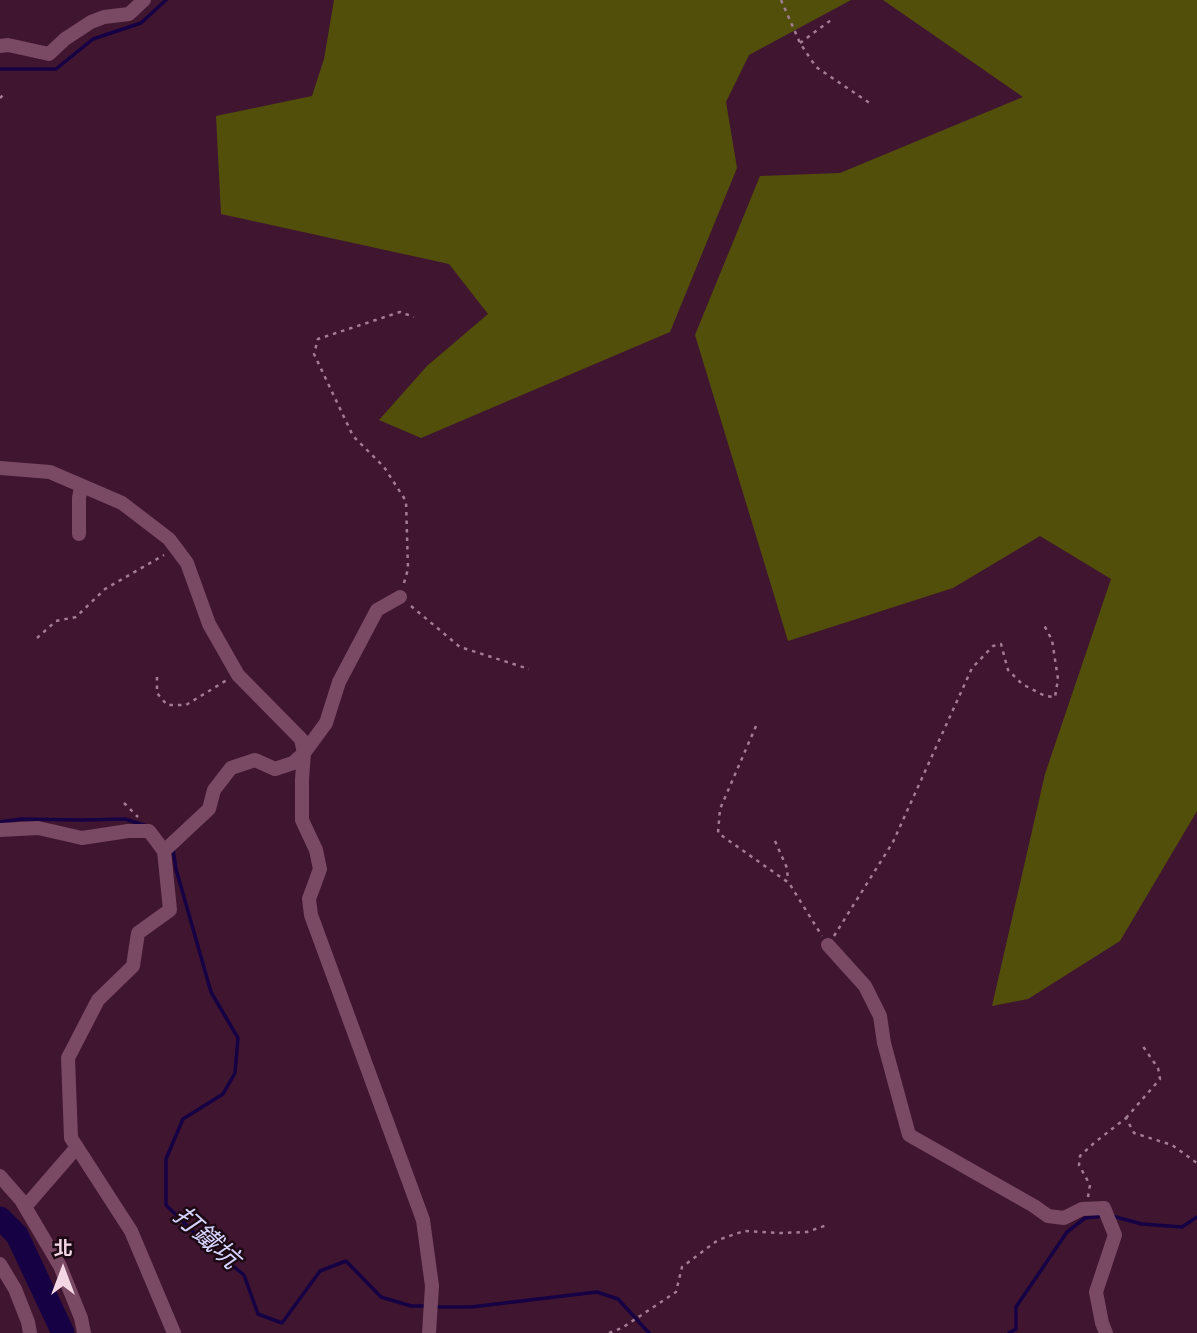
<!DOCTYPE html>
<html>
<head>
<meta charset="utf-8">
<style>
	body { margin:0 }
	#map { position:relative; width:1197px; height:1333px; overflow:hidden; background:#40152f; font-family:Jost,"Noto Sans TC",sans-serif }
	canvas { display:block }
	.north { position:absolute; left:28px; top:1235px; width:70px; height:70px; -webkit-text-stroke:5px #1c0914; paint-order:stroke; rotate:0deg; font-size:19px; font-weight:700; line-height:28px; text-align:center; color:#f4d7e5 }
	.north::after { content:''; display:block; margin:auto; width:24px; height:32px; background:#f4d7e5; clip-path:polygon(50% 0,100% 100%,50% 72%,0 100%) }
</style>
</head>
<body>
<div id="map">
<canvas width="1197" height="1333"></canvas>
<div class="north">北</div>
</div>
<script>
const g = document.querySelector('canvas').getContext('2d');
g.lineJoin = 'round';
function paint(path, color) { g.fillStyle = color; g.fill(path, 'evenodd'); }
const shape = rows => new Path2D(rows.map(r => 'M' + r).join(''));
function stroke(path, color, width, dash) { g.strokeStyle = color; g.lineWidth = width; g.lineCap = dash ? 'butt' : 'round'; g.setLineDash(dash || []); g.stroke(path); }
function drawText(font, color, halo, rows, align = 'center') {
  g.font = font + ' Jost,"Noto Sans TC",sans-serif'; g.lineWidth = 5; g.setLineDash([]); g.textBaseline = 'middle'; g.strokeStyle = halo; g.fillStyle = color; for (const [text, x, y, turn = 0] of rows) {
    g.save(); g.translate(x, y); g.rotate((+turn || 0) * Math.PI / 180); g.textAlign = isNaN(turn) ? turn : align; if (halo) g.strokeText(text, 0, 0); g.fillText(text, 0, 0); g.restore();
  }
}
paint(shape([
	[334,0,851,0,749,55,726,102,737,168,670,332,421,438,379,420,427,366,488,314,449,264,221,214,216,116,312,96,324,59],
	[883,0,1197,0,1197,811,1120,941,1028,999,992,1006,1045,774,1111,579,1040,536,953,588,788,641,695,335,760,176,840,173,1023,97]
]), '#524f0b');
stroke(shape([
	[0,69,56,69,93,39,141,23,166,0],
	[0,822,21,819,82,820,125,819,144,825],
	[173,849,176,869,211,992,238,1038,235,1073,223,1094,183,1119,166,1159,166,1205,208,1246,244,1275,258,1314,282,1323,320,1271,346,1261,381,1297,411,1306,425,1306],
	[1112,1216,1142,1224,1182,1227,1197,1217],
	[433,1307,471,1307,597,1292,618,1299,649,1333],
	[1009,1333,1016,1329,1016,1307,1067,1232,1085,1218,1105,1216]
]), '#160144', 3.5);
stroke(shape([
	[0,1218,17,1235,63,1333]
]), '#160144', 23);
stroke(shape([
	[781,0,800,43,816,67,871,104],
	[800,43,831,20],
	[0,98,3,95],
	[404,583,408,569,406,501,384,467,353,436,314,354,318,339,400,312,414,317],
	[411,606,460,647,529,669],
	[37,638,56,621,76,617,105,589,164,555],
	[157,677,157,693,167,705,186,705,227,680],
	[756,726,720,809,718,833,789,883,822,936],
	[124,803,138,817],
	[775,841,787,868,788,881],
	[834,936,893,842,972,668,993,646,1001,644,1008,670,1022,684,1045,696,1055,697,1058,679,1052,640,1044,625],
	[1126,1118,1160,1079,1158,1068,1142,1045],
	[1088,1197,1090,1185,1079,1165,1080,1156,1094,1143,1126,1118,1134,1133,1172,1145,1197,1163],
	[609,1333,622,1328,676,1292,682,1267,718,1240,744,1231,781,1233,807,1232,827,1225]
]), '#a27e92', 2.5, [3.5, 5]);
stroke(shape([
	[0,46,8,45,49,54,65,39,91,22,104,17,129,14,144,0],
	[0,468,50,472,122,503,169,539,187,563,209,624,238,675,301,739,304,753,302,779,302,820,316,850,320,869,309,899,311,915,423,1220,432,1286,429,1333],
	[79,534,79,498,81,487],
	[0,830,38,828,82,838,128,831,149,831,164,851],
	[828,945,865,986,880,1016,884,1043,909,1135,1034,1206,1048,1216,1064,1218,1082,1209,1104,1208,1115,1235,1096,1292,1102,1323,1106,1333],
	[0,1176,21,1200,60,1266,81,1318,84,1333],
	[25,1207,77,1147],
	[0,1264,15,1289,28,1322,30,1333],
	[174,1333,131,1231,71,1138,68,1058,98,1000,133,966,138,933,170,910,164,851,209,809,214,790,231,768,255,760,275,769,293,763,304,753,326,723,339,682,377,610,400,597]
]), '#7a4964', 14);
drawText('italic 26px', '#d5d4fd', '#1c0914', [
	["打鐵坑",205,1239,42]
]);
</script>
</body>
</html>
